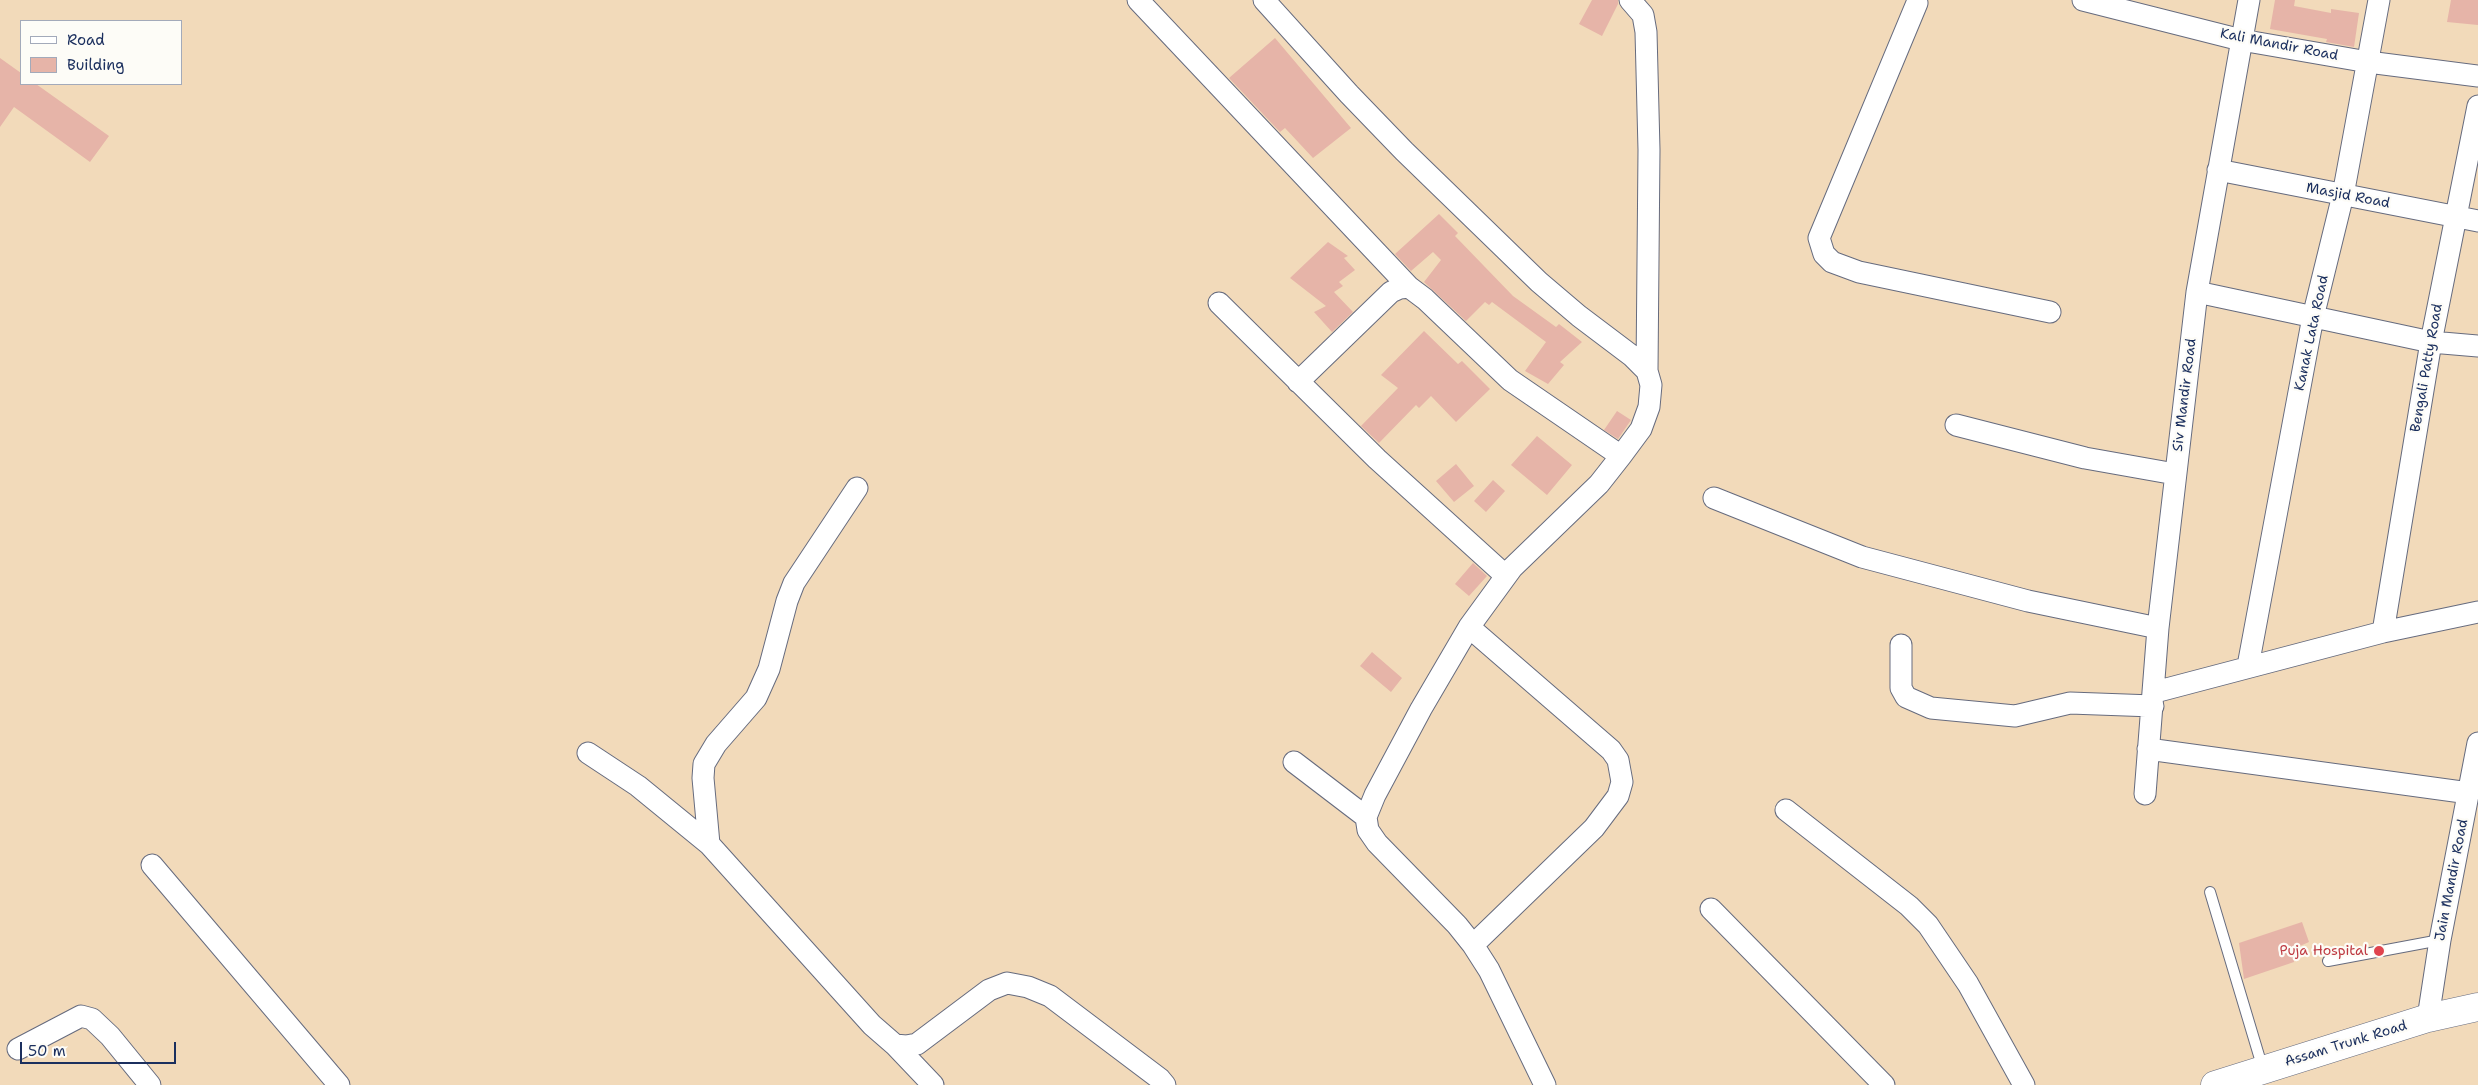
<!DOCTYPE html>
<html>
<head>
<meta charset="utf-8">
<style>
	body { margin:0 }
	#map { position:relative; width:2478px; height:1085px; overflow:hidden; background:#f2daba; font-family:"Shantell Sans",sans-serif }
	canvas { display:block }
	.legend { position:absolute; left:20px; top:20px; width:162px; height:65px; box-sizing:border-box; background:#fdfcf7; border:1px solid #a3aaba; margin:0; padding:6px 9px; list-style:none; font-size:15px; color:#1b2f5e }
	.legend li { display:flex; align-items:center; gap:10px; height:25px }
	.legend b { width:25px; border:1px solid #a3aaba }
	.scale { position:absolute; left:20px; top:1042px; width:156px; height:22px; box-sizing:border-box; border:2px solid #1b2f5e; border-top:0; padding-left:6px; font-size:15px; line-height:18px; white-space:nowrap; color:#1b2f5e; -webkit-text-stroke:4px #fdfcf7; paint-order:stroke }
</style>
</head>
<body>
<div id="map">
<canvas width="2478" height="1085"></canvas>
<ul class="legend">
<li><b style="height:6px;background:#fff"></b>Road</li>
<li><b style="height:14px;background:#e6b4a8"></b>Building</li>
</ul>
<div class="scale">50 m</div>
</div>
<script>
const g = document.querySelector('canvas').getContext('2d');
g.lineJoin = 'round';
function paint(path, color) { g.fillStyle = color; g.fill(path, 'evenodd'); }
const shape = rows => new Path2D(rows.map(r => 'M' + r).join(''));
function stroke(path, color, width, dash) { g.strokeStyle = color; g.lineWidth = width; g.lineCap = dash ? 'butt' : 'round'; g.setLineDash(dash || []); g.stroke(path); }
function drawText(font, color, halo, rows, align = 'center') {
  g.font = font + ' "Shantell Sans",sans-serif'; g.lineWidth = 4.5; g.setLineDash([]); g.textBaseline = 'middle'; g.strokeStyle = halo; g.fillStyle = color; for (const [text, x, y, turn = 0] of rows) {
    g.save(); g.translate(x, y); g.rotate((+turn || 0) * Math.PI / 180); g.textAlign = isNaN(turn) ? turn : align; if (halo) g.strokeText(text, 0, 0); g.fillText(text, 0, 0); g.restore();
  }
}
paint(shape([
	[1592,0,1618,0,1618,4,1602,36,1579,24],
	[2275,0,2295,0,2294,6,2331,13,2331,9,2359,13,2354,47,2326,42,2327,39,2270,29],
	[2451,0,2478,0,2478,25,2447,22],
	[1275,38,1351,128,1313,158,1285,128,1280,132,1229,78],
	[0,58,21,73,21,84,36,84,109,136,90,162,14,107,0,127],
	[1439,214,1458,233,1455,236,1513,296,1556,327,1559,324,1582,342,1560,362,1564,365,1548,384,1525,371,1546,342,1492,302,1489,305,1485,302,1466,321,1424,282,1441,260,1433,252,1411,271,1395,254],
	[1328,242,1348,256,1344,258,1355,270,1339,282,1343,286,1334,292,1353,312,1332,332,1314,312,1326,306,1290,278],
	[1424,331,1458,364,1462,361,1490,389,1456,422,1431,396,1419,408,1416,405,1379,443,1361,426,1398,388,1381,375],
	[1617,411,1631,420,1618,439,1604,430],
	[1537,436,1572,465,1547,495,1511,465],
	[1456,464,1474,486,1454,502,1436,481],
	[1493,480,1505,491,1486,512,1474,501],
	[1473,563,1487,576,1469,596,1455,584],
	[1372,652,1402,678,1391,692,1360,666],
	[2302,922,2309,942,2293,949,2294,962,2244,979,2239,943]
]), '#e6b4a8');
const service = shape([
	[2210,892,2263,1069],
	[2328,961,2440,940]
]);
const minor = shape([
	[1138,0,1409,287],
	[1264,0,1349,94,1404,151,1539,282,1579,316,1632,356,1647,371,1651,385,1649,407,1641,429,1621,456,1599,484,1512,568,1469,627,1421,709,1375,795,1366,817,1368,830,1377,843,1457,925,1473,945,1489,970,1545,1085],
	[1630,0,1643,15,1646,32,1649,150,1647,371],
	[2083,0,2241,40,2368,62,2478,76],
	[1917,3,1819,238,1824,254,1832,262,1859,272,2050,312],
	[2218,170,2478,221],
	[2197,292,2431,342,2478,346],
	[1219,303,1377,459,1506,576],
	[1298,382,1391,292,1400,288,1409,287,1425,299,1510,380,1621,456],
	[1956,425,2085,458,2175,474],
	[1714,498,1862,557,2028,601,2158,628],
	[1469,627,1611,750,1618,760,1622,782,1618,796,1594,828,1473,945],
	[2383,632,2431,342,2478,106],
	[1901,645,1901,688,1906,697,1931,708,2015,716,2070,703,2153,706],
	[2248,666,2313,317,2343,195,2379,0],
	[2155,692,2383,632,2478,612],
	[2148,749,2469,793],
	[588,753,638,786,709,844,872,1025,895,1045,906,1046,917,1044,989,990,1007,983,1028,987,1050,996,1160,1079,1165,1085],
	[1294,762,1366,817],
	[2145,794,2158,628,2197,292,2249,0],
	[1786,810,1909,906,1928,925,1968,984,2024,1085],
	[709,844,703,778,704,764,716,744,756,698,769,669,787,601,794,583,857,488],
	[152,865,339,1085],
	[1711,909,1884,1085],
	[2428,1018,2440,940,2478,743],
	[895,1045,933,1085],
	[18,1049,81,1016,92,1019,110,1036,150,1085]
]);
const primary = shape([
	[2215,1085,2428,1018,2478,1007]
]);
stroke(service, '#666b7e', 12);
stroke(minor, '#666b7e', 23);
stroke(primary, '#666b7e', 29);
stroke(service, '#fff', 10);
stroke(minor, '#fff', 21);
stroke(primary, '#fff', 28);
for (const [x, y, r, color] of [
	[2379,951,6,"#e0444e"]
]) { const dot = new Path2D(); dot.arc(x, y, r, 0, 2 * Math.PI); g.fillStyle = color; g.fill(dot); stroke(dot, '#fdfcf7', 2); }
drawText('14px', '#1b2f5e', '#fdfcf7', [
	["Kali Mandir Road",2279,45,11],
	["Masjid Road",2348,196,11],
	["Kanak Lata Road",2312,333,-78],
	["Bengali Patty Road",2427,368,-80],
	["Siv Mandir Road",2185,395,-83],
	["Jain Mandir Road",2452,880,-79],
	["Assam Trunk Road",2346,1044,-17]
]);
drawText('14px', '#be3a42', '#fdfcf7', [
	["Puja Hospital",2368,951]
], 'right');
</script>
</body>
</html>
